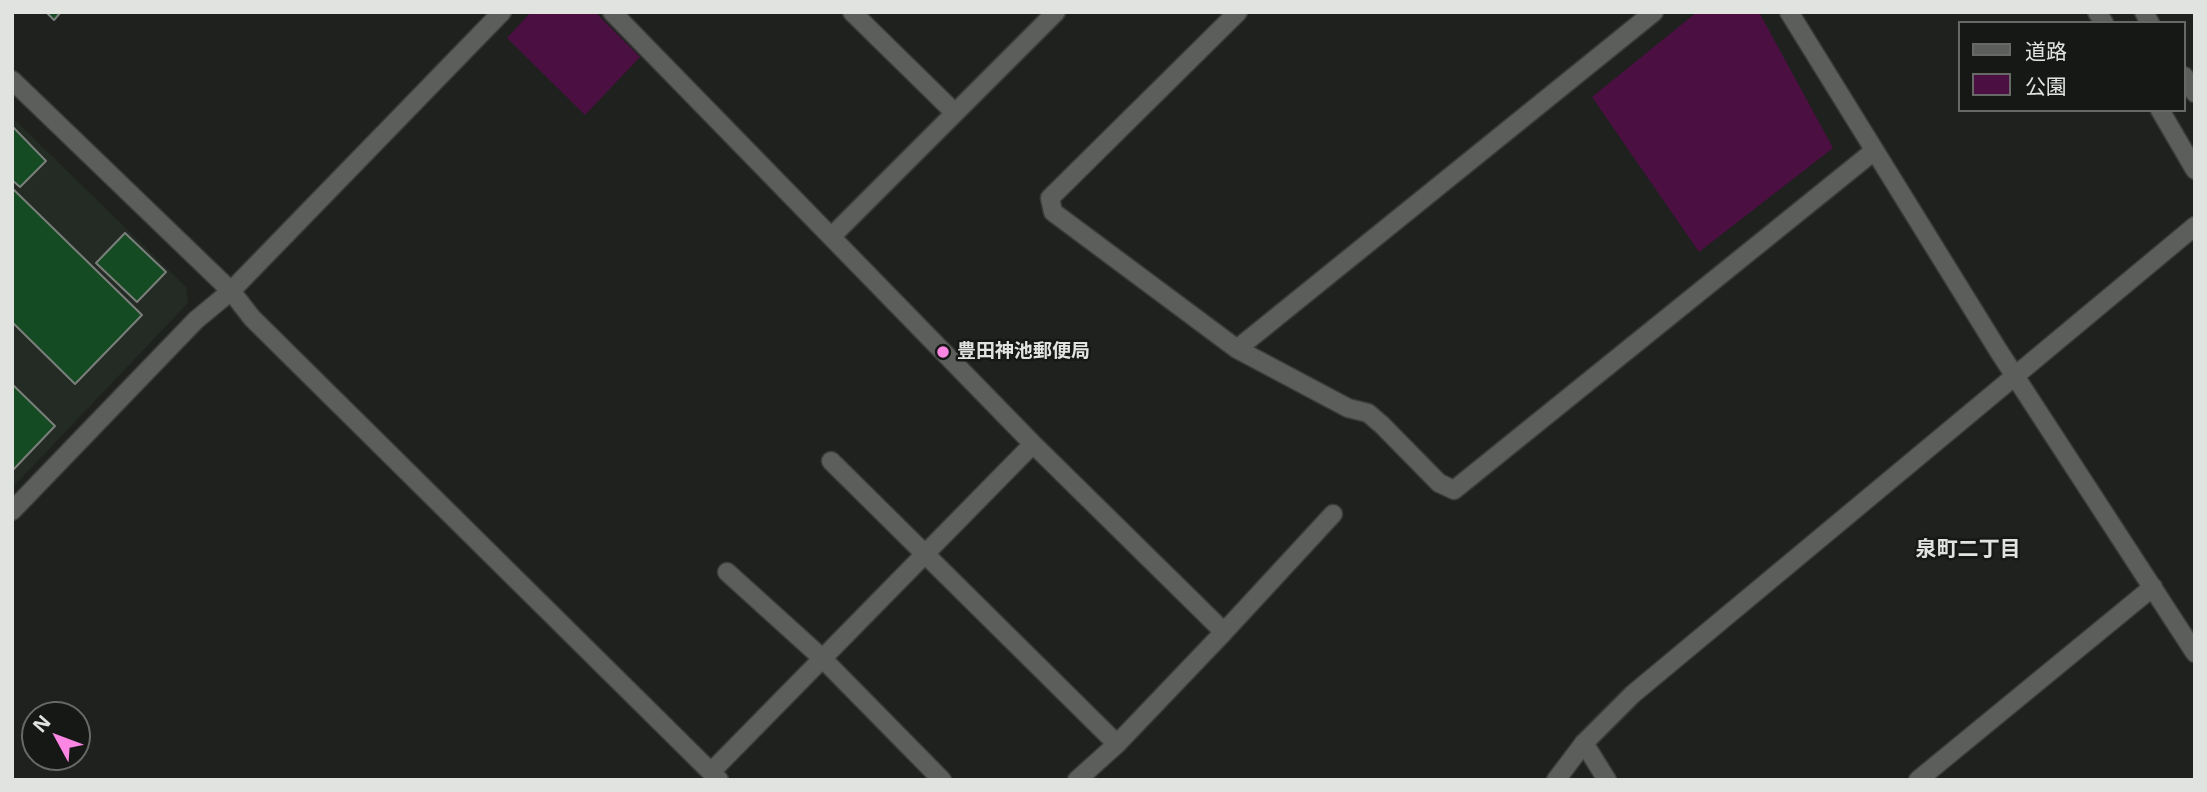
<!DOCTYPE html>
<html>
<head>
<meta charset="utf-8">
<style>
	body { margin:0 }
	#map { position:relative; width:2207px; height:792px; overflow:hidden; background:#1e211e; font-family:"Open Sans","Noto Sans JP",sans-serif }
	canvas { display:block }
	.frame { position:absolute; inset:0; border:14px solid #e1e3e1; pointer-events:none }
	.legend { position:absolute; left:1958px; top:21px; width:228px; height:91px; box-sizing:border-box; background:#151815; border:2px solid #676967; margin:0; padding:9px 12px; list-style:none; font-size:21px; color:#e1e3e1 }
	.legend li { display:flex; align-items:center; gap:14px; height:35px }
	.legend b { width:35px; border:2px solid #676967 }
	.north { position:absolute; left:21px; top:701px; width:70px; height:70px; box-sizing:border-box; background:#151815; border:2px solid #676967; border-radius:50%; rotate:311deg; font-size:19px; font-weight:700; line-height:28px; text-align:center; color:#e1e3e1 }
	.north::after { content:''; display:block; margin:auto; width:24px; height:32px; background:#fc86e4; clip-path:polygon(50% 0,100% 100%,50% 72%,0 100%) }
</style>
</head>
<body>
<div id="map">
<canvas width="2207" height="792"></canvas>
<div class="frame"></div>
<ul class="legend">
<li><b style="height:9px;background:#5c5e5c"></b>道路</li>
<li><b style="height:19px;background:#4b1041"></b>公園</li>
</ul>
<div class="north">N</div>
</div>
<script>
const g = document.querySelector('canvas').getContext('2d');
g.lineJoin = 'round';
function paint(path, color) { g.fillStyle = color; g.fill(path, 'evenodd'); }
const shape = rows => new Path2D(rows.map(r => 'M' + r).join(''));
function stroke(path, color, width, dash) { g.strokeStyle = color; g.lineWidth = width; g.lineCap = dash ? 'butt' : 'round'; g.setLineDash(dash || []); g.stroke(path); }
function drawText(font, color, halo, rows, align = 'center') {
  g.font = font + ' "Open Sans","Noto Sans JP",sans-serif'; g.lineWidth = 5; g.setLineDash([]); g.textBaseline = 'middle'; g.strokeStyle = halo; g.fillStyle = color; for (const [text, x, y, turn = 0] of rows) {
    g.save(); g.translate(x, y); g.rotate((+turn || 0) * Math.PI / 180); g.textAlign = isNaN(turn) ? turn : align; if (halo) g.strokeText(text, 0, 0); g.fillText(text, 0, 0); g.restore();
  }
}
paint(shape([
	[12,117,186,287,188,303,12,488]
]), '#232b24');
paint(shape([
	[531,12,595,12,640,57,585,115,507,38],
	[1697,12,1759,12,1833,148,1699,252,1592,97]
]), '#4b1041');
const building = shape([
	[46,12,61,12,54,20,46,12],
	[12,126,46,161,20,187,12,180,12,126],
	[12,188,142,315,75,384,12,322,12,188],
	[125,233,166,272,137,302,96,263,125,233],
	[12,384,55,426,12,471,12,384]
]);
paint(building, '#144b22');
stroke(building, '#7b7f7b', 2);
const minor = shape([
	[612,12,1033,444,1224,632,1117,744,1077,780],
	[852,12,955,113],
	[1238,12,1050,198,1053,212,1237,349,1348,408,1368,413,1382,425,1439,483,1454,490,1874,151],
	[1789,12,1998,350,2195,653],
	[12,80,231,291,252,318,719,780],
	[832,236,1056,12],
	[1237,349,1654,12],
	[831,461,1117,744],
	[12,511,196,320,231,291,502,12],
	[727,572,822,658,942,780],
	[1224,632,1333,514],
	[1584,743,1607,780],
	[711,772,1033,444],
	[1918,780,2153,587]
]);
const tertiary = shape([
	[2097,12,2104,23],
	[2144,12,2150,23],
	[2184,76,2195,93],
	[2160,110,2195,170],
	[1556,780,1584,743,1633,694,2195,226]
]);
stroke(minor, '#393c39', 21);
stroke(tertiary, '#393c39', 21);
stroke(minor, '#5c5e5c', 18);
stroke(tertiary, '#5c5e5c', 18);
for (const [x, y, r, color] of [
	[943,352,7,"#fc86e4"]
]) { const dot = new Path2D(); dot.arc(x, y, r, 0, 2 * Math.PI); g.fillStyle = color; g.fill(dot); stroke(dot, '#151815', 2.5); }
drawText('bold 19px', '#e1e3e1', '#151815', [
	["豊田神池郵便局",957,352]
], 'left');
drawText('bold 21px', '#e1e3e1', '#151815', [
	["泉町二丁目",1968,550]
]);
</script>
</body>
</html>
